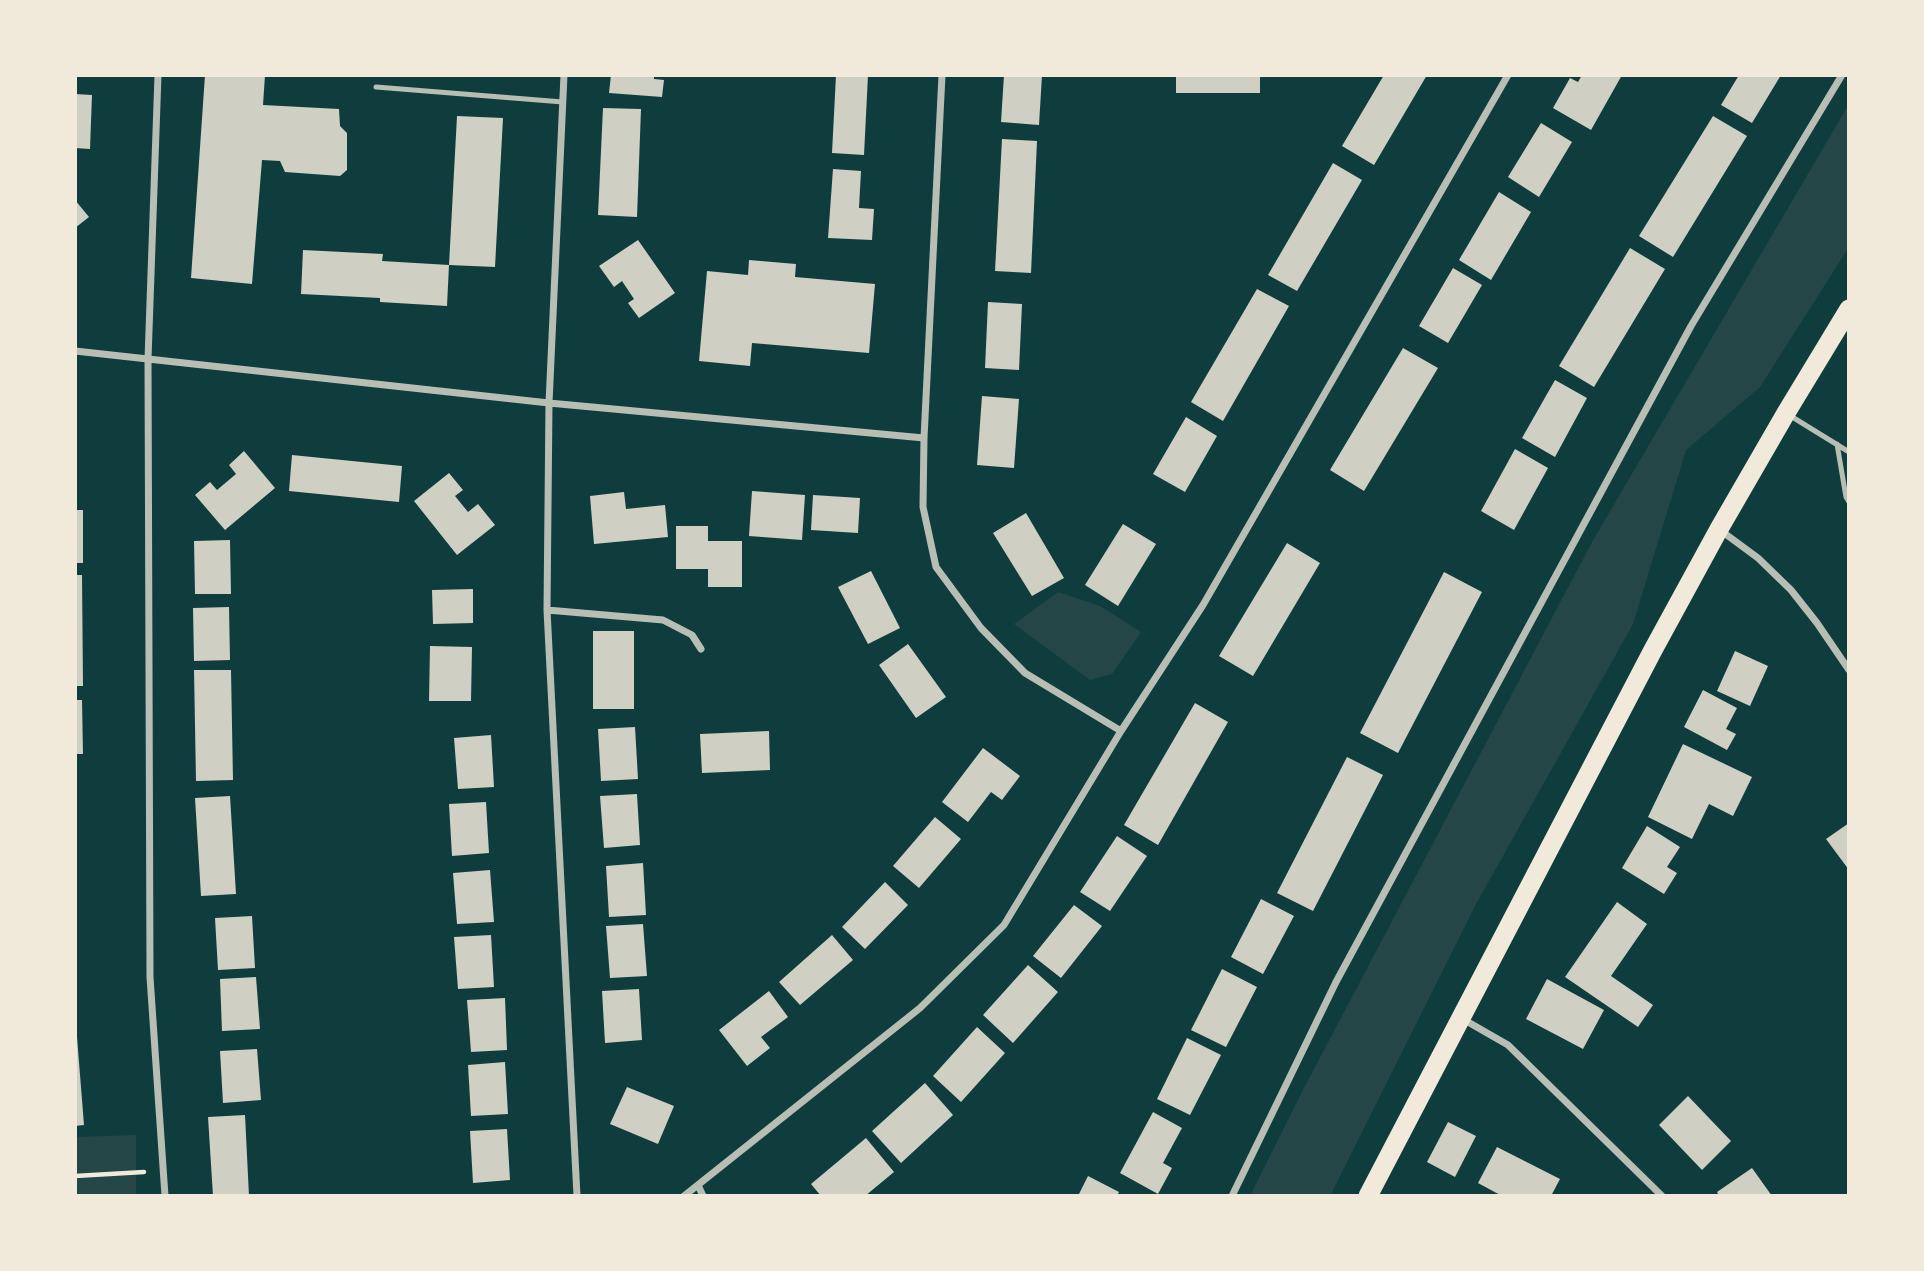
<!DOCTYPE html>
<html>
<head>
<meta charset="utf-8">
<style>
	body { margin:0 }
	#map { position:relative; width:1924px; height:1271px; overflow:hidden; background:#0f3d3e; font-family:"Nunito Sans",sans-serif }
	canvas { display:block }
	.frame { position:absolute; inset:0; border:77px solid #f1e9da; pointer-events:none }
</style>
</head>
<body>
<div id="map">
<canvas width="1924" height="1271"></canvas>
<div class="frame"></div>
</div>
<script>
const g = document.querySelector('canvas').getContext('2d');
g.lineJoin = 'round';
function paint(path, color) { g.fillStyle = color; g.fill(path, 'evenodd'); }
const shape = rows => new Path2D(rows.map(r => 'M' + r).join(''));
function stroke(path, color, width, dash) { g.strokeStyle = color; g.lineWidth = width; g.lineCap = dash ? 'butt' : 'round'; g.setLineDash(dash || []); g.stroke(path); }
paint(shape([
	[1849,104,1849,247,1760,387,1686,450,1633,624,1475,906,1330,1196,1250,1196,1305,1086,1592,542],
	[1058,592,1100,606,1141,632,1112,674,1090,680,1014,624],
	[136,1135,136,1196,75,1196,75,1137]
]), '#244646');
paint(shape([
	[205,75,265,75,263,105,339,109,340,126,347,133,347,170,340,176,285,172,280,161,262,160,252,284,191,278],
	[611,75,654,75,654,79,664,80,662,97,609,93],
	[836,75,868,75,864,155,832,153],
	[1004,75,1042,75,1039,125,1001,122],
	[1176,75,1260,75,1260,93,1176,93],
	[1384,75,1427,75,1374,165,1342,146],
	[1582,75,1622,75,1591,130,1553,108,1570,78,1578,82],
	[1739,75,1781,75,1752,123,1721,105],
	[75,94,92,95,90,149,75,148],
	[603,108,641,109,637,217,598,215],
	[457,116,503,118,495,267,449,265],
	[1713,116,1747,136,1673,257,1639,236],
	[1541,123,1572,142,1539,197,1508,177],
	[1002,139,1037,141,1031,273,995,271],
	[1333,163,1362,180,1297,291,1268,275],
	[833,169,861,171,859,208,874,209,872,240,828,238],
	[1499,192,1531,212,1491,280,1459,260],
	[75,200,89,217,75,228],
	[638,240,675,293,639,318,628,303,634,299,622,281,614,287,599,266],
	[1630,248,1665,269,1594,387,1559,366],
	[303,250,383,254,382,261,449,265,447,306,380,302,380,298,301,294],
	[749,260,796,264,795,277,875,284,869,353,752,343,750,366,699,361,707,271,748,275],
	[1453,268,1482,285,1448,343,1419,326],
	[1257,289,1289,306,1223,421,1191,402],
	[988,302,1022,304,1019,370,985,368],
	[1403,348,1438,368,1364,491,1330,470],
	[1555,380,1587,398,1555,457,1522,438],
	[982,396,1019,399,1014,468,977,465],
	[1186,417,1217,436,1185,492,1153,474],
	[1515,449,1548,468,1514,530,1481,511],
	[244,451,275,488,225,530,195,495,210,482,217,490,236,474,229,465],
	[292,455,402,466,399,502,289,491],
	[449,473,463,490,455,496,468,512,478,504,495,525,457,555,414,501],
	[752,491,805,495,802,540,749,536],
	[624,492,626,509,665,505,668,537,594,544,590,496],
	[813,495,860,498,858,533,811,530],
	[75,510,83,510,83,563,75,563],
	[1026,513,1064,578,1032,596,993,533],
	[1123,524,1156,544,1118,606,1085,585],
	[676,526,708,526,708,541,742,541,742,587,708,587,708,569,676,569],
	[230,540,231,594,195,594,194,541],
	[1287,543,1320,563,1253,676,1219,656],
	[871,571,900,628,868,644,838,587],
	[1444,572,1482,592,1398,753,1360,733],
	[75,575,82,575,83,686,75,686],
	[473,589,473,623,433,624,432,590],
	[229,607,230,660,194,661,193,608],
	[593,631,634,631,634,709,593,709],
	[908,644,946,697,916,718,879,665],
	[430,646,472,647,471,701,429,701],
	[1735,651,1768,666,1750,706,1717,691],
	[194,670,231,670,233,780,196,781],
	[1703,690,1737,708,1726,729,1736,734,1727,750,1684,727],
	[75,700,82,700,83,754,75,754],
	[1195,703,1228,722,1158,845,1124,825],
	[635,727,638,779,601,781,598,729],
	[769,731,770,770,702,773,700,734],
	[491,735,494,787,458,789,454,738],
	[1683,744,1752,777,1733,816,1709,804,1692,839,1648,817],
	[983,748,1020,776,1002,800,991,792,968,822,942,802],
	[1347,757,1383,775,1313,911,1277,893],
	[637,794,640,845,604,848,600,796],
	[230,796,236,894,201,896,195,798],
	[486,802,489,853,452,856,449,804],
	[935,817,961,839,919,888,893,866],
	[1849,823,1849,870,1826,839],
	[1647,826,1680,847,1667,867,1677,873,1664,894,1622,868],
	[1117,836,1147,856,1110,911,1080,892],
	[643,863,646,915,609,917,606,866],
	[490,870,494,922,457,924,453,873],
	[885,882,908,905,865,949,842,927],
	[1261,899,1294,916,1263,974,1231,957],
	[1617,902,1647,924,1611,976,1653,1005,1638,1027,1565,977],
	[1074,905,1102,926,1061,978,1033,956],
	[252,916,255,968,218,970,215,918],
	[643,924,647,976,610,978,606,926],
	[491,935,494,987,458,989,454,937],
	[832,935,853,960,800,1005,779,982],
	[1028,965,1058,992,1013,1043,983,1015],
	[1222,969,1257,987,1226,1047,1191,1030],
	[256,977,260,1029,222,1031,220,979],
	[1547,979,1604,1010,1583,1049,1526,1019],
	[639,989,642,1040,605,1043,602,991],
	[769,991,788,1017,761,1037,770,1048,747,1066,719,1030],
	[505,998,507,1050,471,1052,467,1000],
	[977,1027,1005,1053,961,1102,933,1076],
	[75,1037,77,1037,84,1125,75,1126],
	[1187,1038,1221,1055,1190,1115,1157,1099],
	[257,1049,261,1100,223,1103,220,1051],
	[505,1062,508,1114,471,1116,468,1065],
	[925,1083,953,1115,901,1163,872,1131],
	[627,1087,674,1106,658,1144,610,1124],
	[1688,1096,1731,1141,1702,1170,1659,1125],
	[1153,1112,1182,1128,1163,1163,1172,1168,1158,1194,1120,1173],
	[245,1115,249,1196,213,1196,208,1117],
	[1448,1122,1476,1136,1455,1177,1427,1162],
	[507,1129,510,1180,473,1183,470,1131],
	[866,1138,894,1172,865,1196,821,1196,811,1184],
	[1497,1147,1560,1179,1551,1196,1502,1196,1478,1183],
	[1752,1168,1772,1196,1719,1196,1717,1192],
	[1088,1176,1119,1192,1117,1196,1078,1196]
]), '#cfcfc3');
stroke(shape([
	[75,1176,144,1172]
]), '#f1e9da', 4.5);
stroke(shape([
	[376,87,563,102],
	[1789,415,1849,452],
	[1837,444,1846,497,1849,502]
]), '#b8beb3', 5);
stroke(shape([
	[158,75,148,359,150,977,165,1196],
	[564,75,549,403,547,610,577,1196],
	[942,75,924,438,923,507,936,567,981,628,1025,673,1121,731],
	[75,351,549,403,924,438],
	[1720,530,1758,558,1791,590,1817,623,1849,670],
	[547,610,663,620,692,635,701,649],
	[1461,1018,1508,1045,1662,1196],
	[698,1185,703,1196],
	[684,1196,920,1008,1004,925,1121,731,1203,605,1508,75],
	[1232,1196,1336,982,1691,326,1842,75]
]), '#b8beb3', 7);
stroke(shape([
	[1368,1196,1653,650,1719,529,1786,413,1849,309]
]), '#f1e9da', 19);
</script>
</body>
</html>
